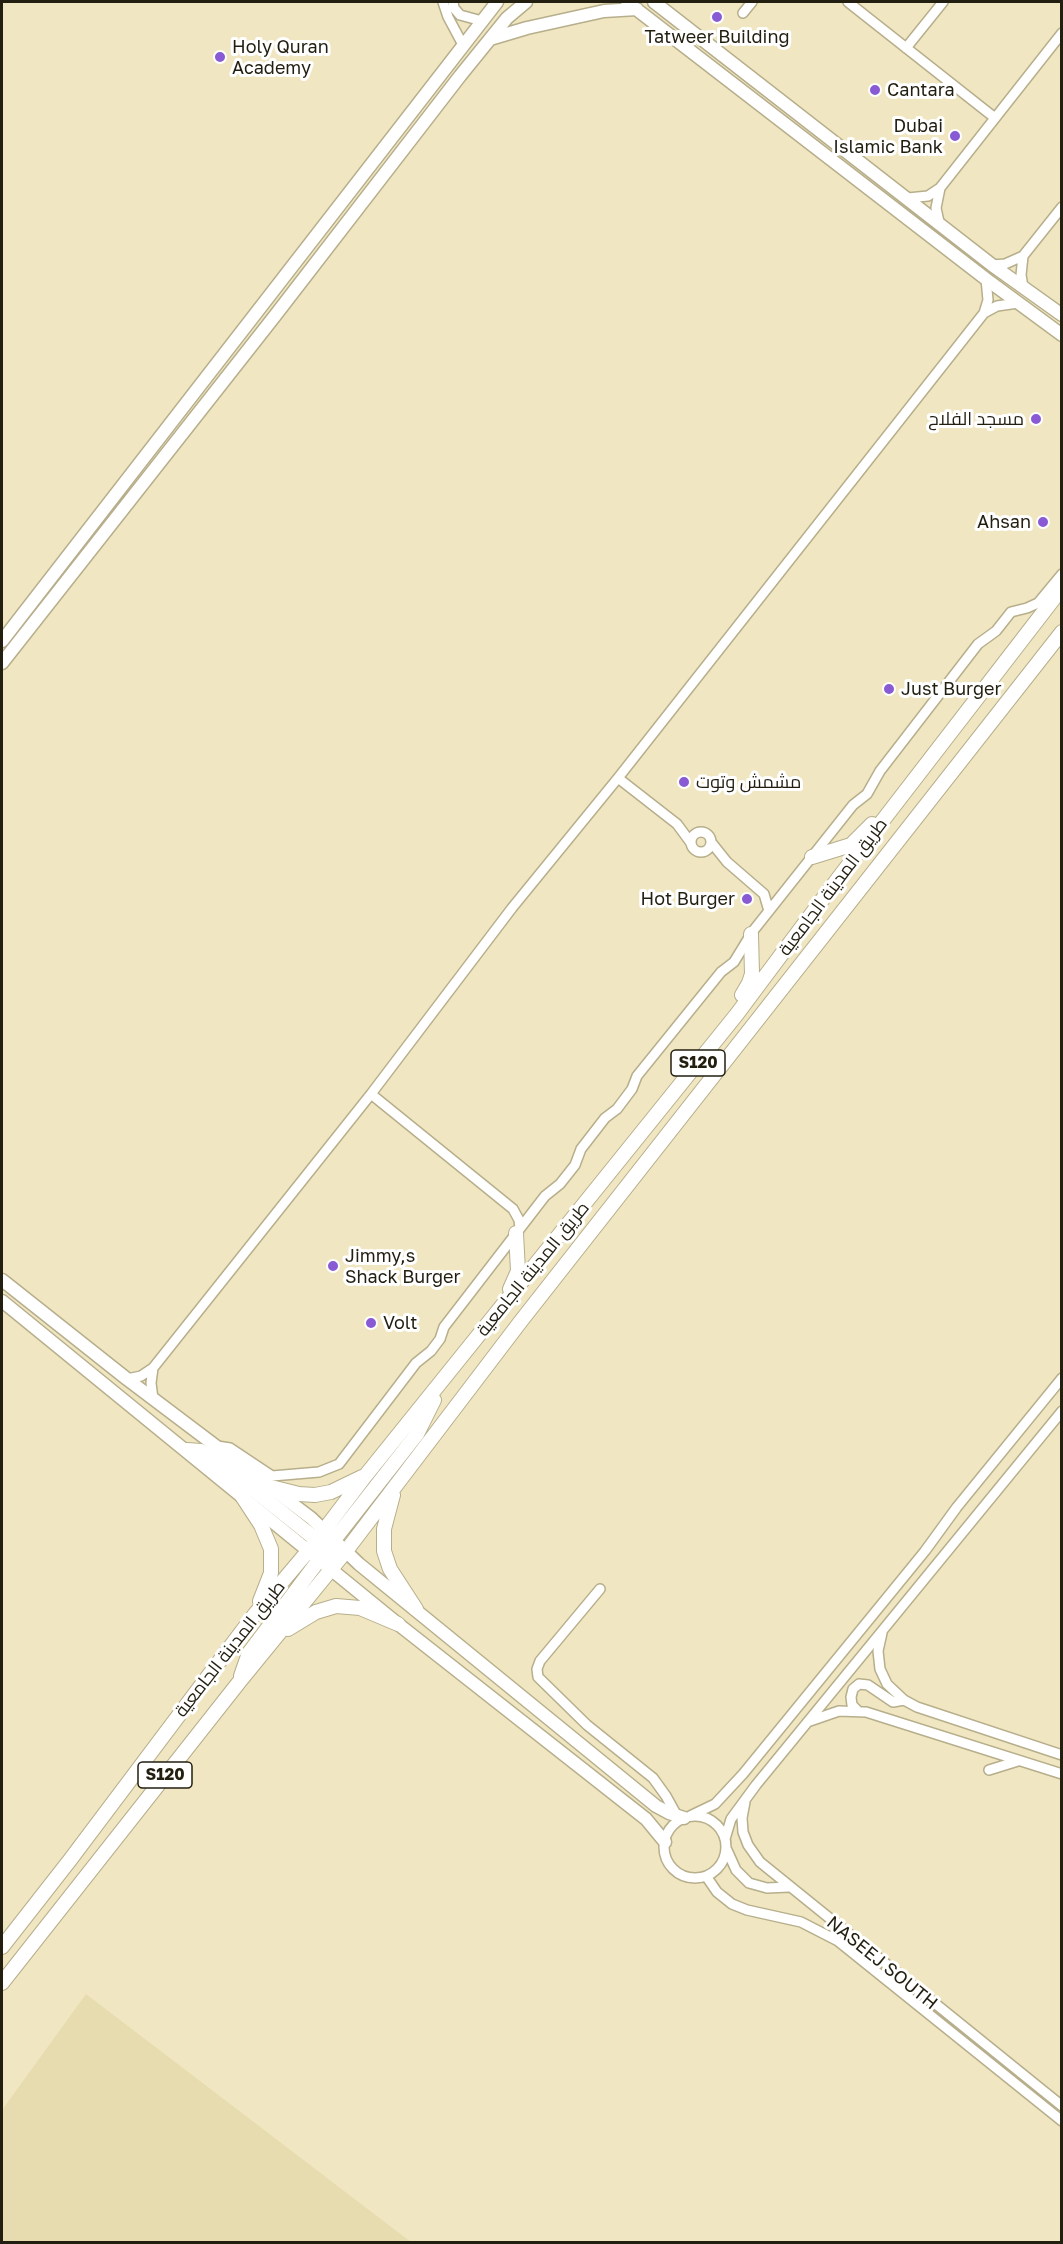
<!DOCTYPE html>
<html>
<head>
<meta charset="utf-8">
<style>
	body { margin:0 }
	#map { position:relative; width:1063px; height:2244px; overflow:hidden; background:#f0e7c2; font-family:"Golos Text",sans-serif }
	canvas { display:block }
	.frame { position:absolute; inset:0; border:3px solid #221e10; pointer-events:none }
</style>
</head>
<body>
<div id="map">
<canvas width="1063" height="2244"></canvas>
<div class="frame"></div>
</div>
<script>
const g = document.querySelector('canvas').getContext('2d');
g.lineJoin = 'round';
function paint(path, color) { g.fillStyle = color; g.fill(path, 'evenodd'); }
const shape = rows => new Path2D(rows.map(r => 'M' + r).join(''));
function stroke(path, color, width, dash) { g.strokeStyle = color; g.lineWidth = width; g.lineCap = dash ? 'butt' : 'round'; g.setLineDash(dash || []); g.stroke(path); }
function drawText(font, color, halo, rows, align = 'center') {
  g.font = font + ' "Golos Text",Cairo,sans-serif'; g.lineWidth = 6; g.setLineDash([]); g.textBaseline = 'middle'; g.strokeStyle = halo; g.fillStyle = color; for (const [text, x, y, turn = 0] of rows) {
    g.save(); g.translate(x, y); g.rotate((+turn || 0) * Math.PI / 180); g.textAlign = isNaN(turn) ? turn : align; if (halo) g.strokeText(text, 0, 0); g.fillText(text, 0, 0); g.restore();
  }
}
paint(shape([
	[86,1994,411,2242,2,2242,2,2110]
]), '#e7dcaf');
const street = shape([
	[443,2,448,17,463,45],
	[453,2,454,8,460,15,482,21],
	[848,2,995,118],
	[743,13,752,2],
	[906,48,943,2],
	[908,198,928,196,940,188,1062,33],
	[939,222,936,208,940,188],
	[992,265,1005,264,1023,256,1062,207],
	[1023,287,1021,275,1023,256],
	[984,313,988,300,986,279],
	[618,778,677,824,691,843],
	'691 842a10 10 0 1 1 20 0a10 10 0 1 1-20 0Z',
	[711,842,727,862,764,894,769,911],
	[371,1094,513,1209,519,1220,520,1228],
	[153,1368,151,1383,153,1399],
	[127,1379,141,1376,153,1368,371,1094,512,908,618,778,984,313,997,306,1018,303],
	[217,1446,230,1448,272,1476,319,1472,339,1464,416,1363,431,1351,440,1339,444,1327,545,1196,560,1184,575,1165,581,1149,605,1118,617,1109,632,1089,637,1076,721,972,734,962,753,931,853,805,867,794,880,771,978,644,996,631,1011,612,1027,608,1038,603,1062,574],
	[600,1589,540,1661,537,1669,538,1677,587,1725,653,1778,666,1796,677,1816],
	[882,1633,878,1651,880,1669,887,1684,904,1700,917,1707,1062,1755],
	[858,1711,852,1705,851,1697,853,1689,859,1684,868,1685,893,1702,904,1700],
	[810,1721,839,1711,866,1712,1062,1774],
	[989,1770,1018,1761],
	[745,1802,742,1818,743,1832,748,1845,760,1862,1062,2106],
	'664 1847a31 31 0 1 1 62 0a31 31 0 1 1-62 0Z',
	[690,1816,715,1804,743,1774,925,1551,957,1507,1062,1378],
	[725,1839,731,1819,756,1785,1062,1411],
	[727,1850,736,1870,749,1883,767,1888,789,1887],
	[706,1876,717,1892,732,1904,747,1910,801,1922,838,1941,1062,2121]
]);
const secondary = shape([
	[627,2,986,279,1062,335],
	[654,2,992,265,1062,315],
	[490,39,527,28,604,11,637,9],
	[2,641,497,2],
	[2,663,274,317,460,76,507,18,526,2],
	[2,1280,127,1379,311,1518,359,1564,656,1806,669,1813,684,1818],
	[2,1301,398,1624,646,1819,665,1842]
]);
const primary = shape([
	[812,857,851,845,872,824],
	[742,995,749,983,752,974,751,934],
	[510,1289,518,1271,516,1233],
	[187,1450,201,1451,215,1459,323,1545],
	[271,1487,299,1494,315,1495,331,1492,362,1477],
	[393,1495,384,1529,384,1551,390,1569,416,1609],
	[242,1496,261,1525,271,1549,271,1573,260,1601],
	[331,1569,331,1554,334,1540,417,1434,434,1400],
	[288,1629,316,1612,336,1606,360,1608,398,1624],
	[241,1676,249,1653,322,1556,326,1543],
	[2,1947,70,1860,255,1614,309,1550,366,1475,737,1014,840,876,1062,588],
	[2,1983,240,1681,346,1551,521,1321,1062,632]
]);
stroke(street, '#b7ae8b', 12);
stroke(secondary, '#b7ae8b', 15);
stroke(primary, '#b7ae8b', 16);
stroke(street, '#fff', 9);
stroke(secondary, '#fff', 12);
stroke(primary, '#fff', 14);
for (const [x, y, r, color] of [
	[717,17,6,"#885ad3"],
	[220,57,6,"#885ad3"],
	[875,90,6,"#885ad3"],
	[955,136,6,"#885ad3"],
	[1036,419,6,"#885ad3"],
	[1043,522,6,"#885ad3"],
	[889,689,6,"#885ad3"],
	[684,782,6,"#885ad3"],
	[747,899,6,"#885ad3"],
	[333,1266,6,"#885ad3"],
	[371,1323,6,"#885ad3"]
]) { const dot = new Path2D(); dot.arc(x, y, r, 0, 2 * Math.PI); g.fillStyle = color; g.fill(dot); stroke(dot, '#fff', 2); }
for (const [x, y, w] of [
	[698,1063,54],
	[165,1775,54]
]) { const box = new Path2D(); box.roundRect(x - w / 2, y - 13, w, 26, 4.5); g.fillStyle = '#fff'; g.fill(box); stroke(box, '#221e10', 1.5); }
drawText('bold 16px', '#221e10', null, [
	["S120",698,1063],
	["S120",165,1775]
]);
drawText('18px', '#221e10', '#fff', [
	["Tatweer Building",717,37,"center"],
	["Holy Quran",232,47],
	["Academy",232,68],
	["Cantara",887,90],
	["Dubai",943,126,"right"],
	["Islamic Bank",943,147,"right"],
	["مسجد الفلاح",1024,419,"right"],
	["Ahsan",1031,522,"right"],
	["Just Burger",901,689],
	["مشمش وتوت",696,782],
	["Hot Burger",735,899,"right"],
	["Jimmy,s",345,1256],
	["Shack Burger",345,1277],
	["Volt",383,1323]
], 'left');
drawText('18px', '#221e10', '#fff', [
	["طريق المدينة الجامعية",833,887,-53],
	["طريق المدينة الجامعية",533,1269,-51],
	["طريق المدينة الجامعية",230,1649,-52],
	["NASEEJ SOUTH",882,1963,39]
]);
</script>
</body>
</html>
